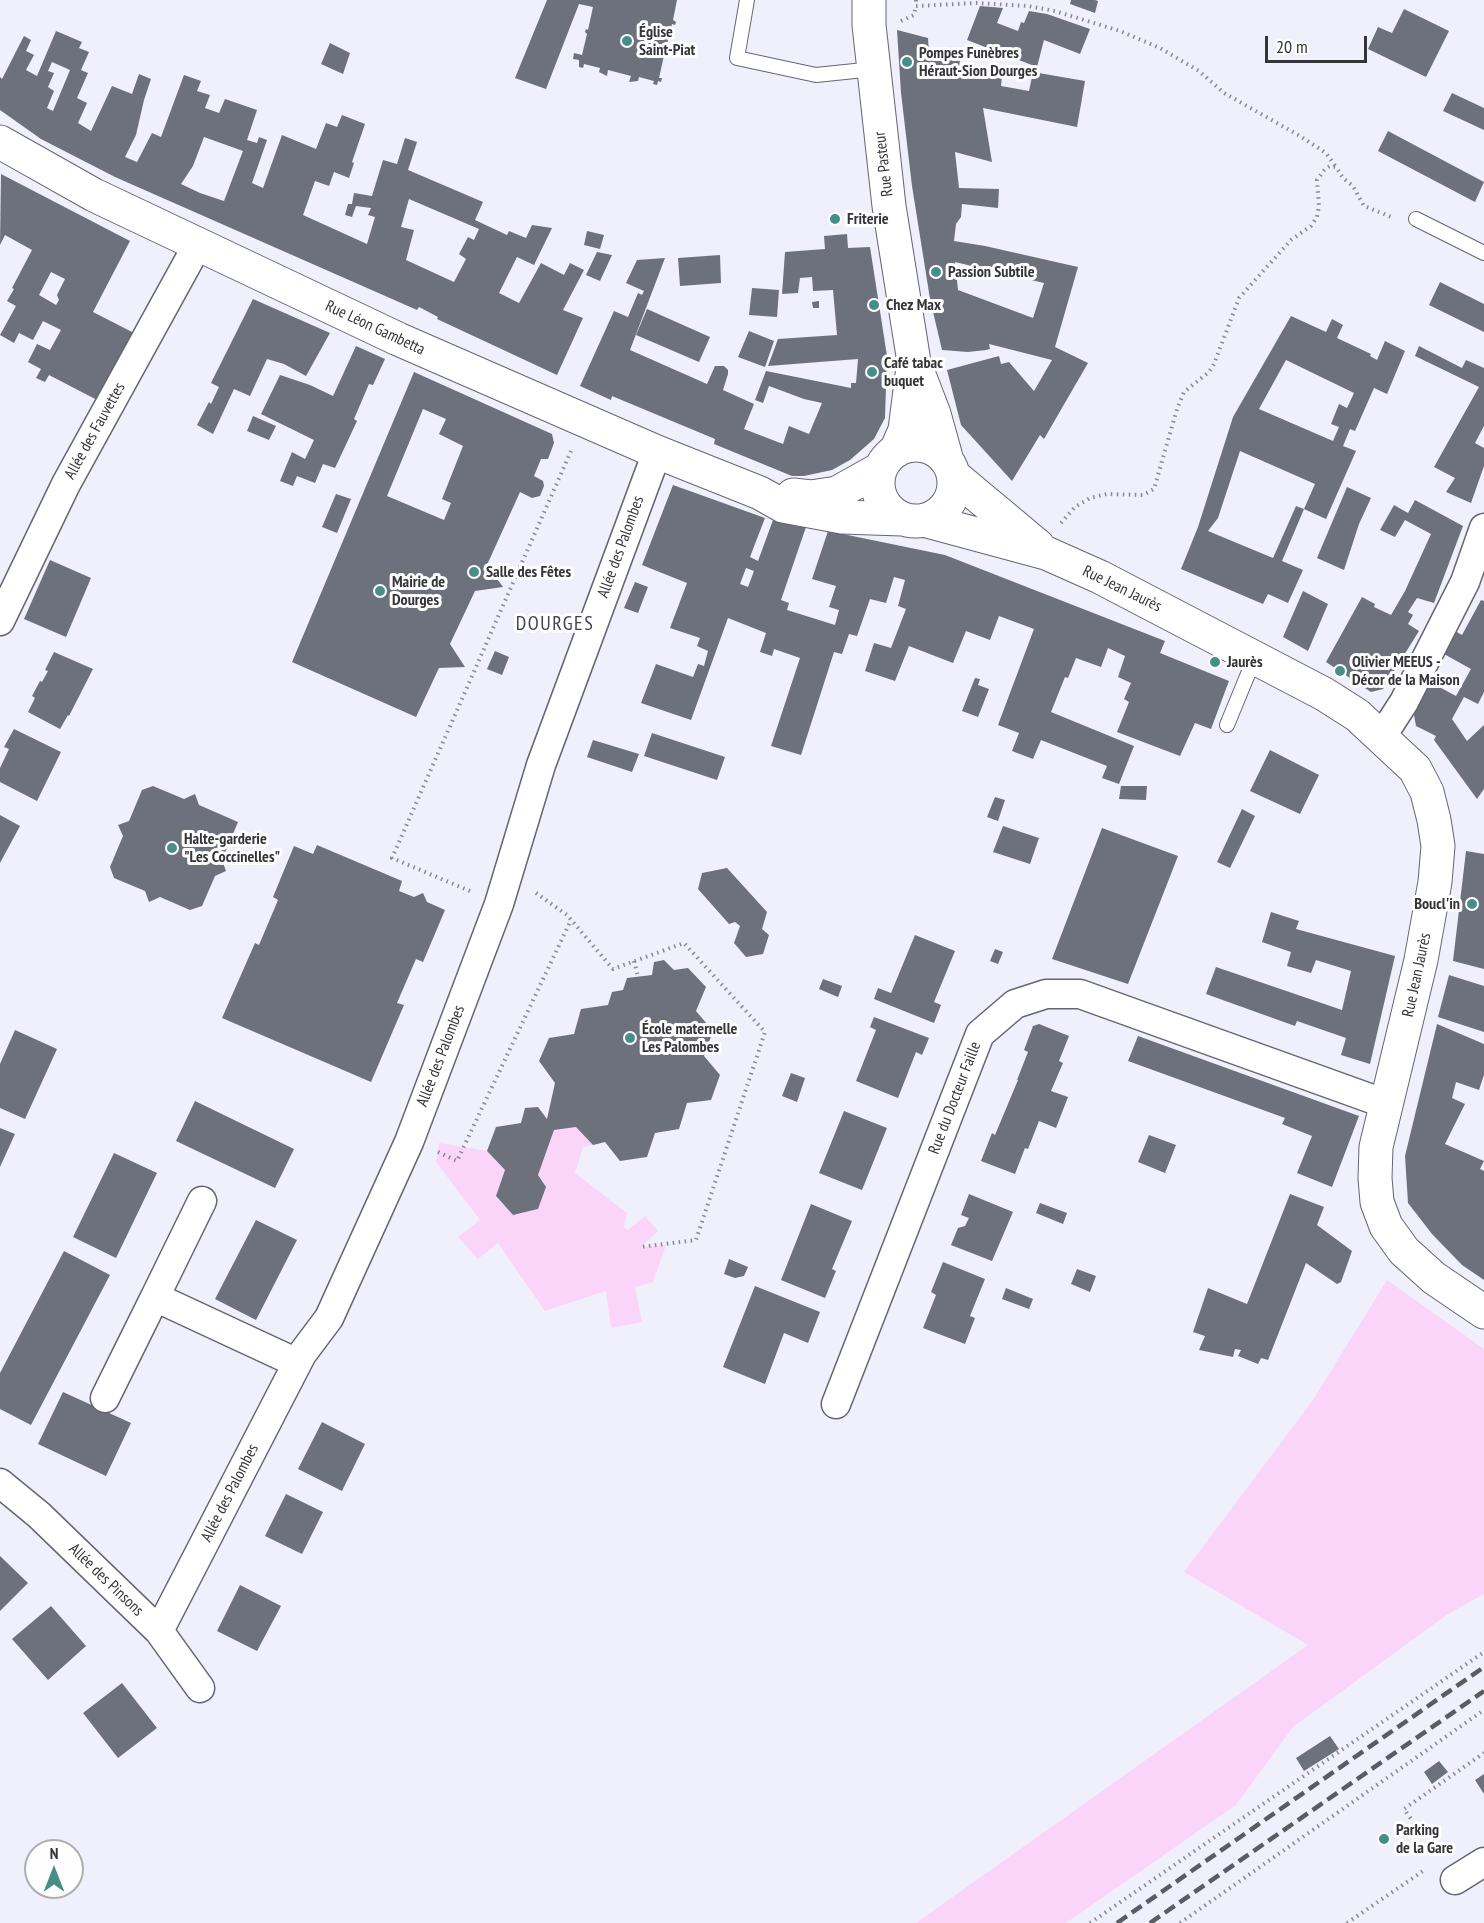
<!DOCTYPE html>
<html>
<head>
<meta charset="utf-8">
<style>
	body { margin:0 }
	#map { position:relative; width:1484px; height:1923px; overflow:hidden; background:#f0effc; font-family:"PT Sans Narrow",sans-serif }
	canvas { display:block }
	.north { position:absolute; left:24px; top:1839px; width:60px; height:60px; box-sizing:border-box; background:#fefefe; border:2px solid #aeaeaf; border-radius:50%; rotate:0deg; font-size:16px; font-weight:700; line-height:24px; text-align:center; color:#353539 }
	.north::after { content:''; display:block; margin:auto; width:21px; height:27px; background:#478e89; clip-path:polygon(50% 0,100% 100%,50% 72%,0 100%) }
	.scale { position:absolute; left:1265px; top:36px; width:102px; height:27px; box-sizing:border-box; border:3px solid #353539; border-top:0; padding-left:8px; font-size:18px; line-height:21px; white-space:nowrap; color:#353539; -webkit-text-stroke:4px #fefefe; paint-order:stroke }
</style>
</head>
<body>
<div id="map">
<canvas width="1484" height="1923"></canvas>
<div class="north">N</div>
<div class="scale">20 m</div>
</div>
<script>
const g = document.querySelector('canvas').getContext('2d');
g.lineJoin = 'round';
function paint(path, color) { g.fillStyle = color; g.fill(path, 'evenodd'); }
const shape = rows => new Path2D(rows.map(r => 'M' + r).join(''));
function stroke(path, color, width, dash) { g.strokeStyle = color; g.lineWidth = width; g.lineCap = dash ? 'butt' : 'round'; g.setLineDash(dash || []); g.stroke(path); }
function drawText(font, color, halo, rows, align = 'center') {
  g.font = font + ' "PT Sans Narrow",sans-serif'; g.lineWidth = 6; g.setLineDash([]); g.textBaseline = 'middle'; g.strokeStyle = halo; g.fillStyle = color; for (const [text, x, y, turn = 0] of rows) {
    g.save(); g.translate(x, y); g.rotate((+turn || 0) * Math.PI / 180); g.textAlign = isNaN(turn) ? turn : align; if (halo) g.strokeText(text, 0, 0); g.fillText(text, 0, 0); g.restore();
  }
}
paint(shape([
	[576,1127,593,1145,583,1147,575,1173,627,1213,624,1227,628,1230,645,1216,658,1231,641,1247,666,1245,653,1282,635,1287,642,1322,611,1328,606,1291,545,1311,498,1243,478,1259,458,1237,480,1220,436,1162,439,1143,487,1151,505,1170,496,1197,513,1215,537,1210,546,1187,538,1175,554,1130],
	[1387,1280,1484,1349,1484,1594,1448,1614,1293,1727,1236,1805,1066,1923,916,1923,1308,1645,1184,1572,1313,1400]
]), '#fbd5f9');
paint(shape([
	[547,0,677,0,673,20,676,22,675,25,672,24,666,48,670,48,669,52,665,51,659,78,662,78,661,82,658,81,657,85,653,84,654,81,639,77,638,81,629,82,631,76,608,70,607,76,599,72,600,68,584,64,583,68,579,67,579,60,573,59,574,53,582,55,587,34,585,32,586,29,588,30,593,7,579,4,546,89,515,78],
	[1071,0,1095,0,1098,1,1095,13,1070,4],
	[980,6,1003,8,997,23,1018,31,1021,22,1024,23,1029,11,1047,14,1090,29,1080,54,1044,40,1037,67,967,40],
	[1404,9,1449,31,1426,77,1368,49,1378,27,1392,33],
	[897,30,928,38,929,54,960,60,959,67,1002,76,1001,86,1029,91,1033,72,1085,81,1077,127,983,108,992,162,955,152,959,188,999,189,998,208,962,204,961,217,956,224,954,241,985,246,1078,267,1055,347,1088,363,1044,439,1040,435,1012,481,961,425,947,370,999,356,1001,364,1009,362,1034,391,1052,360,989,344,990,349,986,350,968,352,942,350,930,299,912,186,901,93],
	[955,262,1044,283,1033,318,958,290],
	[56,31,82,42,79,48,89,52,81,70,88,73,77,98,87,103,78,123,91,131,112,86,132,94,139,74,151,79,144,100,136,135,125,157,137,162,152,133,161,137,184,75,201,81,197,91,210,95,205,108,219,113,225,99,257,110,247,140,257,143,259,137,267,140,252,183,263,188,282,135,316,149,326,123,337,127,342,115,365,124,352,162,354,163,349,178,334,172,329,186,315,181,303,215,367,244,375,217,368,215,371,208,356,206,352,217,345,215,348,204,352,204,354,193,372,196,383,160,397,164,405,138,417,142,408,170,483,202,475,220,507,235,509,231,526,238,532,225,552,228,534,265,517,257,499,293,519,303,541,263,564,275,570,263,584,270,563,310,583,318,557,375,437,319,438,317,419,307,417,310,115,177,41,139,0,110,0,77,2,79,24,36,31,40,26,51,34,55,26,70,37,76],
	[52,62,70,70,53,111,47,108,54,91,48,87,54,73,48,71],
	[204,137,243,151,224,201,200,193,181,184,193,166],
	[409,199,479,229,474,240,468,237,459,254,466,259,454,282,406,260,414,230,401,227],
	[330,43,350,53,343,74,321,64],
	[1452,93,1484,108,1484,130,1443,111],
	[1388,131,1484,182,1475,202,1378,151],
	[1,174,130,241,93,312,134,333,99,401,49,375,45,382,36,378,41,369,28,362,37,344,50,350,61,330,43,321,33,340,19,333,14,343,0,335,16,306,7,301,14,289,12,288,32,250,5,235,0,245],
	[51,272,65,279,57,295,59,300,56,305,39,295],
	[587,231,604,235,600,249,584,245],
	[847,234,848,248,870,247,887,356,885,418,874,439,850,460,832,470,804,476,792,476,714,444,715,439,612,396,611,400,580,386,614,311,628,317,638,293,642,295,644,291,626,283,637,260,665,258,630,350,707,384,715,366,724,366,728,370,728,374,723,390,754,404,744,429,783,444,789,426,809,434,822,403,804,399,769,386,763,403,755,400,766,371,851,388,851,383,856,383,858,359,768,366,778,339,837,335,833,290,813,291,812,277,800,278,798,293,782,294,785,252,825,249,824,236],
	[597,252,612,255,600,281,586,275],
	[720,255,721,283,680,286,678,258],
	[1440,282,1484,304,1484,332,1429,305],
	[752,288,779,290,777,317,749,315],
	[253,299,330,333,306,376,284,364,267,359,250,396,234,389,213,434,197,425,209,402,211,404,219,387,211,383],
	[819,301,819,308,813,308,812,302],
	[647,309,710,337,699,362,636,335],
	[1291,316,1326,332,1332,319,1343,325,1337,338,1371,354,1370,356,1377,360,1385,341,1405,351,1387,394,1374,388,1355,431,1350,429,1343,446,1356,451,1326,519,1304,509,1315,484,1240,451,1218,518,1208,531,1273,558,1296,506,1304,509,1282,561,1303,570,1288,603,1268,594,1263,604,1181,569,1198,527,1233,417],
	[1286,360,1354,393,1347,408,1339,404,1331,424,1339,427,1333,441,1259,409],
	[749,331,774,341,765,367,738,357],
	[356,346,385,359,373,385,369,384,354,419,357,421,335,468,323,464,315,483,297,476,293,486,280,481,292,452,305,459,314,440,261,414,280,375,310,385,333,396],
	[1419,346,1462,368,1466,360,1484,368,1484,426,1475,443,1484,448,1484,466,1471,503,1446,492,1455,478,1434,467,1479,387,1415,356],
	[414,372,552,434,554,443,548,459,541,459,534,476,543,481,544,486,540,496,532,498,520,492,487,565,503,587,475,591,450,644,465,667,439,668,416,717,292,662],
	[423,409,446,419,439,434,463,446,442,499,451,503,444,520,387,496],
	[253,416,276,426,269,440,247,431],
	[673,485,765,518,750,557,758,561,773,520,806,527,781,600,789,603,787,610,835,625,839,610,829,607,836,586,812,579,828,531,945,555,1165,641,1160,653,1229,681,1211,729,1195,723,1180,756,1117,732,1129,702,1124,699,1131,683,1118,677,1125,656,1108,648,1101,667,1076,658,1068,678,1065,677,1051,712,1134,746,1119,784,1102,778,1107,766,1041,740,1033,759,1012,751,1019,733,998,725,1034,629,999,616,990,640,966,631,953,663,909,646,895,681,865,671,874,643,891,648,906,609,898,606,905,580,894,577,886,603,870,599,857,636,849,634,842,654,834,652,801,755,771,746,800,658,774,649,772,656,760,652,766,633,728,618,691,720,641,703,656,664,693,677,698,664,704,666,708,651,697,646,700,638,670,628,687,583,642,565],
	[746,568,754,571,748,587,740,584],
	[1347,487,1371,498,1359,524,1344,570,1317,558],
	[336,494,351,499,337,533,322,527],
	[1415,500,1463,526,1434,603,1417,598,1408,612,1413,615,1408,624,1419,631,1383,689,1371,692,1326,662,1362,597,1375,604,1374,607,1391,615,1405,591,1431,534,1405,520,1395,537,1380,530,1394,505,1408,513],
	[50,560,91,578,66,637,24,619],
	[635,582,648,587,638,613,624,608],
	[1303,591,1328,604,1308,651,1283,637],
	[1481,600,1484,601,1484,692,1478,704,1464,697,1452,719,1467,741,1484,725,1484,789,1477,799,1434,740,1436,736,1416,726,1414,715,1430,682,1456,696,1471,669,1444,654,1455,631,1462,635],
	[495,651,509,657,502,675,487,669],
	[54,652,93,669,69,716,68,715,60,729,28,712,35,698,32,696,40,681,42,682,48,671,45,670],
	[975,678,980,679,978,685,989,689,978,717,962,711],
	[14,729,61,752,37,801,0,782,0,768,9,749,4,747],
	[652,733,725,757,717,780,644,756],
	[593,740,639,754,632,772,587,757],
	[1270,750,1319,775,1300,814,1250,791],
	[153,786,184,799,195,794,199,805,238,822,222,860,226,871,215,876,202,906,190,910,160,897,149,902,145,891,114,878,110,867,123,836,118,825,129,821,142,790],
	[1121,786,1147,786,1146,800,1119,799],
	[995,797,1005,800,998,821,987,817],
	[1242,809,1255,816,1230,868,1217,862],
	[0,815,20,826,0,863],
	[1003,826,1039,838,1030,864,993,852],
	[1102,828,1178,856,1128,984,1052,959],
	[317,845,402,881,399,891,414,897,423,893,427,902,445,910,423,962,416,959,397,1003,404,1005,371,1082,222,1018,255,943,259,945,278,900,273,897,294,846,313,854],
	[1466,851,1484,854,1484,969,1453,961],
	[727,868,767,912,762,929,769,935,763,954,746,957,734,943,740,926,735,922,729,924,698,889,702,873],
	[1271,912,1299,921,1296,929,1395,956,1370,1064,1341,1055,1346,1038,1297,1021,1295,1026,1206,994,1216,967,1342,1010,1351,971,1316,960,1311,973,1287,966,1291,952,1262,942],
	[915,935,955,951,934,1002,941,1005,934,1023,874,999,878,988,891,993],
	[995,949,1003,952,998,964,990,961],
	[664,960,674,970,688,968,706,987,696,1011,713,1031,704,1056,720,1075,711,1100,687,1103,679,1129,655,1133,647,1157,620,1161,605,1142,593,1145,576,1127,554,1130,538,1175,546,1187,538,1209,513,1215,496,1196,505,1170,487,1151,496,1127,521,1123,525,1108,538,1107,547,1119,555,1083,539,1061,549,1038,574,1034,581,1009,608,1005,612,992,623,990,627,978,652,975,654,962],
	[1449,975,1484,986,1484,1032,1438,1017],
	[823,979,842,986,838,997,819,989],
	[874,1017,929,1038,922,1055,916,1052,898,1098,856,1081,876,1030,870,1027],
	[1039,1024,1069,1036,1059,1061,1063,1063,1051,1091,1068,1097,1056,1128,1039,1121,1028,1149,1025,1148,1015,1174,981,1161,992,1133,995,1135,1018,1080,1017,1080,1028,1052,1024,1050,1033,1026],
	[1437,1024,1484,1044,1484,1075,1479,1090,1456,1082,1452,1098,1465,1104,1445,1144,1484,1161,1480,1169,1484,1171,1484,1280,1462,1265,1432,1234,1408,1203,1405,1156],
	[15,1030,57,1049,25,1119,0,1108,0,1064],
	[1138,1036,1359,1116,1332,1187,1297,1173,1312,1136,1282,1124,1285,1118,1128,1061],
	[791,1073,805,1078,797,1102,782,1096],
	[195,1101,294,1149,275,1188,176,1141],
	[844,1111,887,1128,862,1190,819,1173],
	[0,1128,15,1134,0,1167],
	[1149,1135,1176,1145,1165,1173,1138,1162],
	[114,1153,157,1173,116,1258,73,1237],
	[969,1194,1013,1212,992,1261,951,1245,958,1228,965,1226,969,1218,961,1215],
	[1290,1194,1324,1207,1317,1225,1352,1251,1341,1282,1337,1284,1306,1263,1268,1360,1261,1358,1258,1364,1238,1356,1241,1350,1235,1349,1233,1357,1199,1350,1205,1336,1193,1332,1208,1288,1247,1304],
	[1040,1203,1067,1213,1063,1224,1036,1213],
	[811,1204,852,1221,832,1269,836,1271,825,1298,781,1280],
	[256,1220,297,1240,256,1320,215,1299],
	[64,1251,110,1275,31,1425,0,1409,0,1373],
	[729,1259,748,1267,744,1276,735,1278,724,1274],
	[943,1262,985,1279,970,1316,975,1318,965,1344,923,1328,936,1295,931,1292],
	[1077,1269,1096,1276,1090,1292,1071,1284],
	[755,1286,820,1312,808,1343,784,1333,765,1384,723,1367],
	[1006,1288,1033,1299,1029,1309,1002,1299],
	[63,1392,131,1423,106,1476,38,1444],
	[322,1422,365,1444,342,1491,298,1469],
	[286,1494,323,1512,302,1554,265,1536],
	[0,1556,28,1583,0,1611],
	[240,1585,281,1606,257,1651,217,1631],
	[51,1606,86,1646,48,1680,12,1639],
	[122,1683,157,1728,118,1758,83,1713],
	[1330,1736,1339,1749,1304,1771,1296,1758],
	[1439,1761,1448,1772,1432,1784,1424,1772],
	[1484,1774,1484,1794,1475,1780]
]), '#6d717b');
const lane = shape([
	[747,0,737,58,816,75,874,69],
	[1416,219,1484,253],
	[1227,725,1255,657]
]);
const street = shape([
	[0,621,66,484,198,244],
	[1382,736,1404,702,1465,582,1484,528],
	[202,1201,155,1297,297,1363],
	[105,1398,155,1297],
	[836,1404,980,1034,1015,1004,1046,994,1080,994,1386,1104],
	[0,1483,39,1515,159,1631,200,1688],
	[159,1631,302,1354,329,1318,409,1142,499,904,541,765,657,452],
	[1455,1880,1484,1862]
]);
const secondary = shape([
	[869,0,869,25,889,206,914,362,934,414,947,461],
	[0,142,94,195,398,339,657,452,760,493,783,506,842,517,902,519],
	'878 483a38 38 0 1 1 76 0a38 38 0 1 1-76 0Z',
	[896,451,905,430,913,367],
	[953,475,1038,546],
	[793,495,811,497,837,493,880,469],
	[924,520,1046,553,1100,577,1324,694,1357,715,1415,769,1427,792,1434,820,1438,846,1435,882,1421,960,1376,1147,1375,1178,1377,1202,1386,1226,1404,1251,1434,1278,1484,1312]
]);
stroke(lane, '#666570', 16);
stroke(street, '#666570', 31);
stroke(secondary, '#666570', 35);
stroke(shape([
	[916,0,916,6,976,3,1028,6,1055,11,1120,31,1160,48,1199,71,1224,93,1300,136,1326,153,1336,167],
	[901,21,914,15,916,6],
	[1061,523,1075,507,1090,498,1107,494,1143,495,1154,489,1177,409,1184,392,1209,372,1214,364,1239,298,1291,240,1311,226,1317,217,1319,206,1317,180,1325,169,1330,166,1336,167,1343,178,1353,186,1364,206,1394,218],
	[470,891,392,858,571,451],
	[536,893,567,915,613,969,684,943,765,1032,696,1240,640,1247],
	[634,961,638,977],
	[438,1152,457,1161,571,920],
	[1421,1833,1404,1809,1484,1753],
	[1090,1923,1484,1652],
	[1180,1923,1484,1710],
	[1347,1923,1426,1869]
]), '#8a8991', 4, [1.5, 4.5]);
stroke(lane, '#fff', 14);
stroke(street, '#fff', 28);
stroke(secondary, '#fff', 33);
stroke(shape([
	[1117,1923,1484,1667],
	[1150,1923,1484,1691]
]), '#5b5b61', 4.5, [12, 6]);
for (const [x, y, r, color] of [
	[627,41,6,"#478e89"],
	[907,62,6,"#478e89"],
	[835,219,6,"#478e89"],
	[936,272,6,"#478e89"],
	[874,305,6,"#478e89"],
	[872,372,6,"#478e89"],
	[474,572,6,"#478e89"],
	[380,591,6,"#478e89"],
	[1215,662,6,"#478e89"],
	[1340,671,6,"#478e89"],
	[172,848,6,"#478e89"],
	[1472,904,6,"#478e89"],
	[630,1038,6,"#478e89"],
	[1384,1839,6,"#478e89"]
]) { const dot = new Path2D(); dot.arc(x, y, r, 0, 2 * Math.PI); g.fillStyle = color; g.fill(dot); stroke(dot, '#fefefe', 2); }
drawText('bold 16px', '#353539', '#fefefe', [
	["Église",639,32],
	["Saint-Piat",639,50],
	["Pompes Funèbres",919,53],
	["Héraut-Sion Dourges",919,71],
	["Friterie",847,219],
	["Passion Subtile",948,272],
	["Chez Max",886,305],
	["Café tabac",884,363],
	["buquet",884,381],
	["Salle des Fêtes",486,572],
	["Mairie de",392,582],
	["Dourges",392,600],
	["Jaurès",1227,662],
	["Olivier MEEUS -",1352,662],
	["Décor de la Maison",1352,680],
	["Halte-garderie",184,839],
	["\"Les Coccinelles\"",184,857],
	["Boucl'in",1460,904,"right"],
	["École maternelle",642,1029],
	["Les Palombes",642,1047],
	["Parking",1396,1830],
	["de la Gare",1396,1848]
], 'left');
drawText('16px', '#353539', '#fefefe', [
	["Rue Pasteur",884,164,-97],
	["Rue Léon Gambetta",375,328,25],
	["Allée des Fauvettes",95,431,-61],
	["Allée des Palombes",621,547,-70],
	["Rue Jean Jaurès",1122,589,26],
	["Rue Jean Jaurès",1417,975,-78],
	["Allée des Palombes",441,1056,-69],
	["Rue du Docteur Faille",955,1098,-69],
	["Allée des Palombes",230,1493,-63],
	["Allée des Pinsons",106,1580,44]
]);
g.letterSpacing = '1.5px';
drawText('20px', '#43424c', '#fefefe', [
	["DOURGES",555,624]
]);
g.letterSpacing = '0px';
</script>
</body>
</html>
